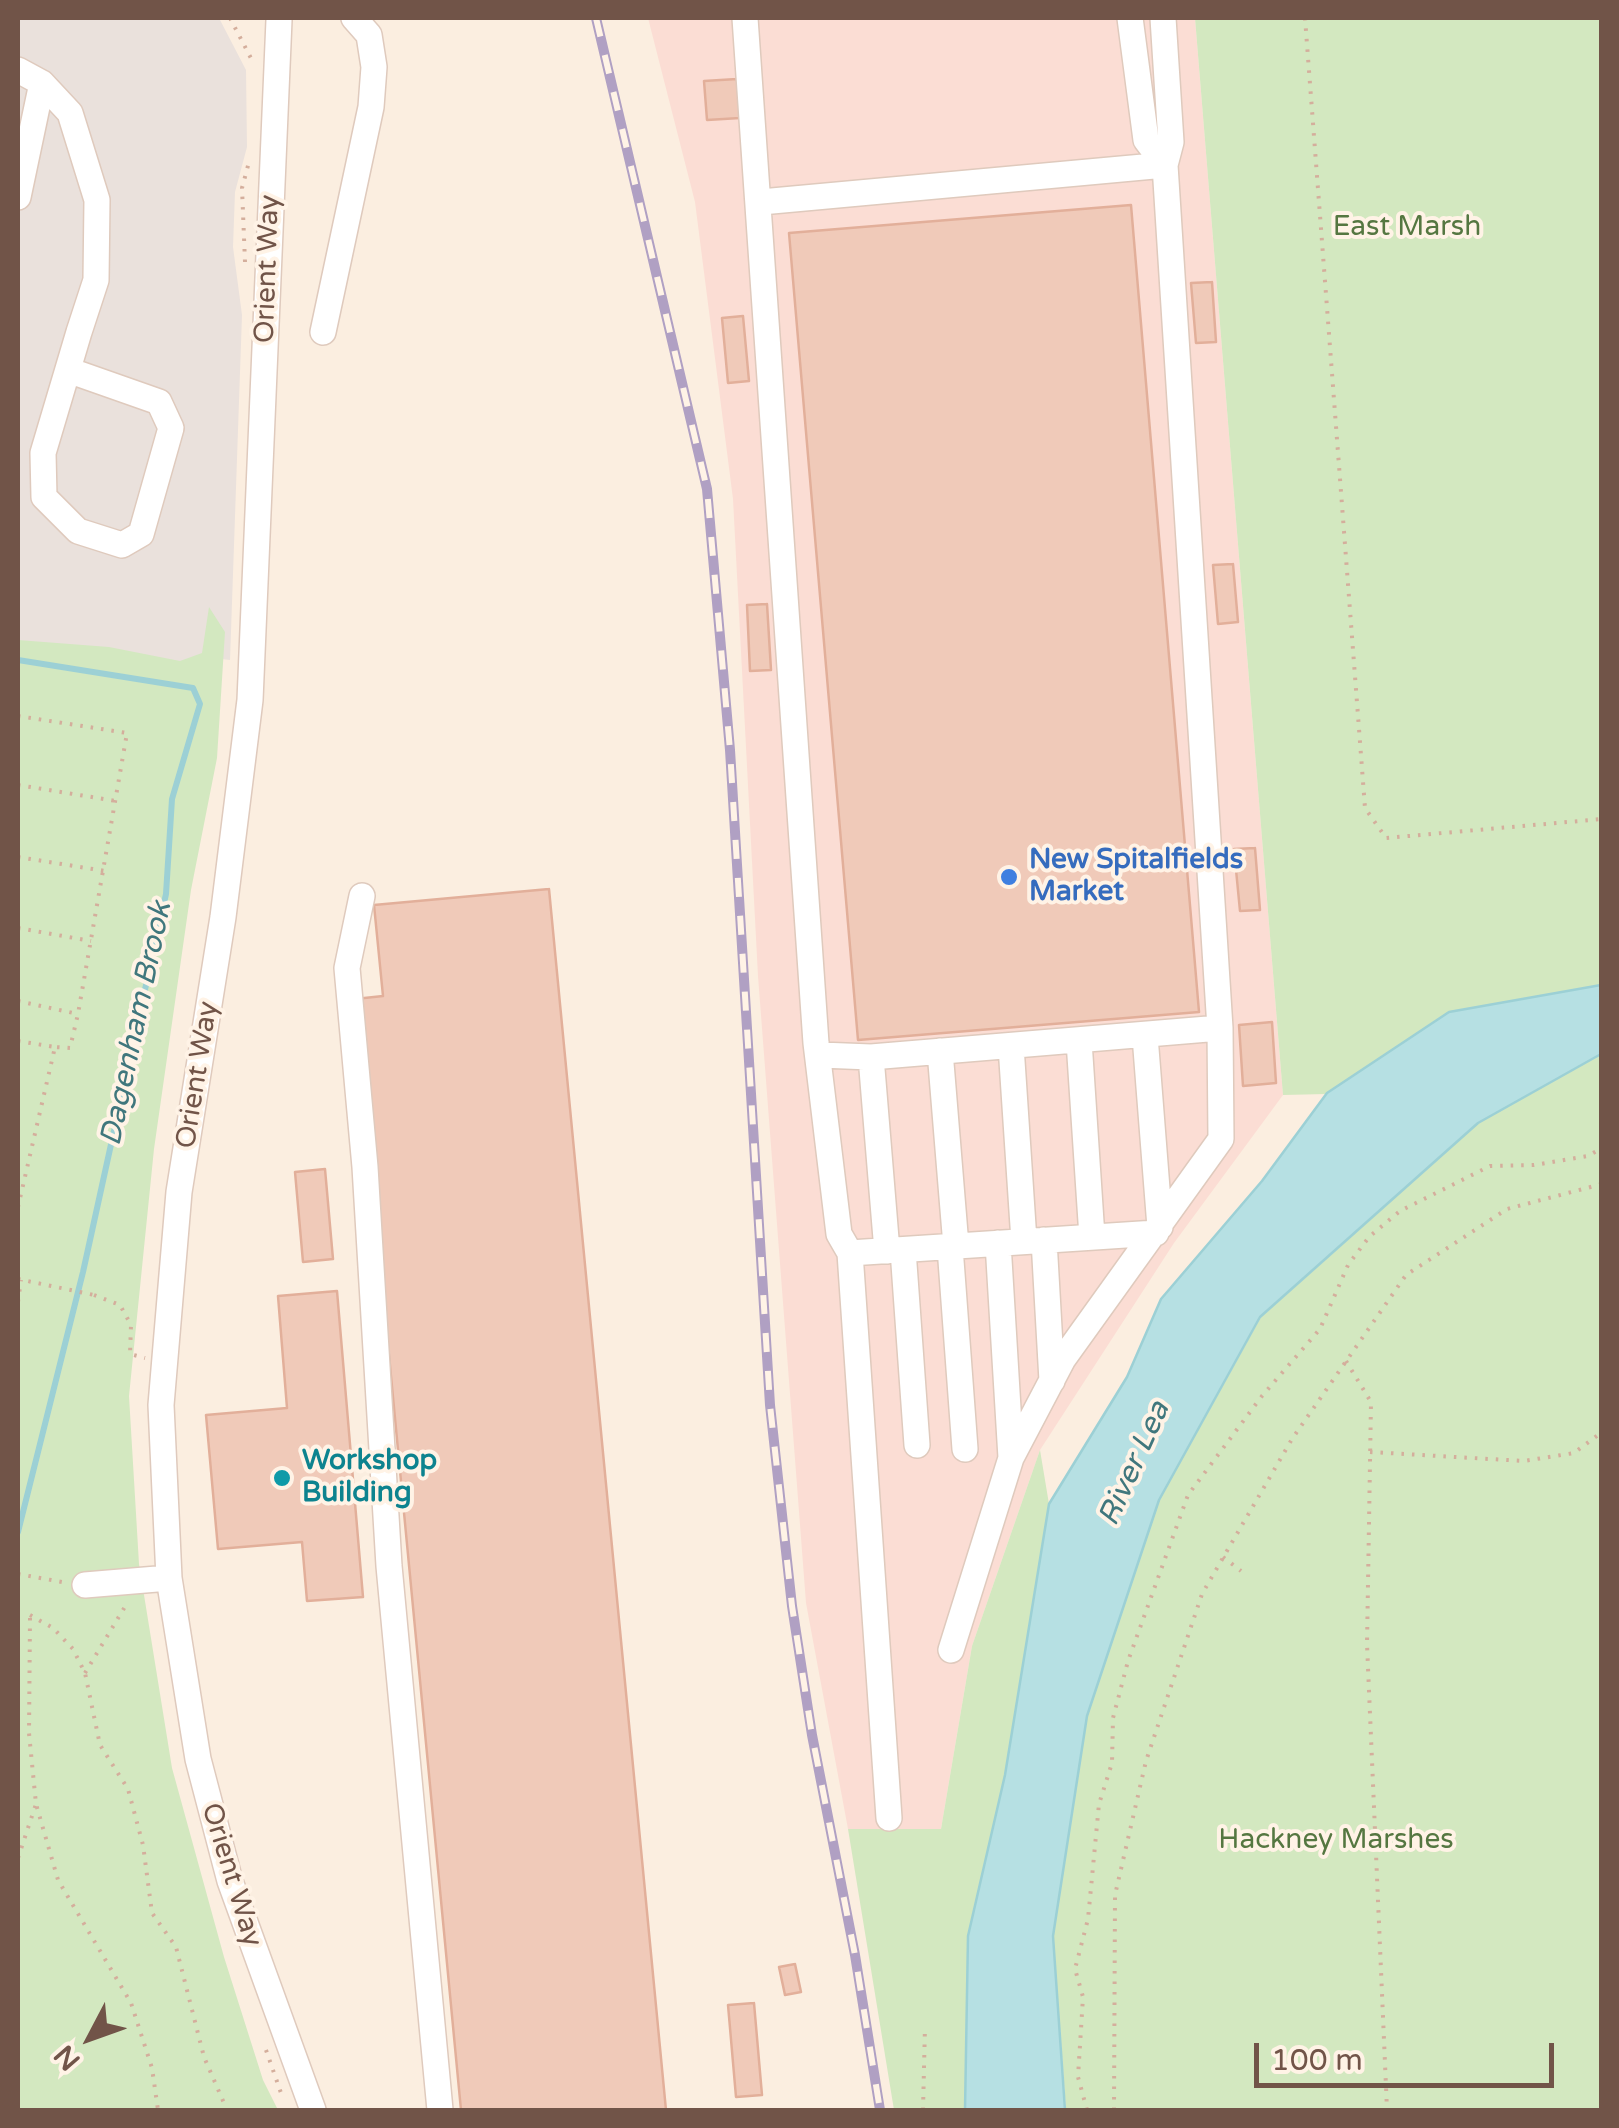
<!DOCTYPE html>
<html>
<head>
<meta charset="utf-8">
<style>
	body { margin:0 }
	#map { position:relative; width:1619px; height:2128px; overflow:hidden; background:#fbeee0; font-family:"Varela Round",sans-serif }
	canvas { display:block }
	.frame { position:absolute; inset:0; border:20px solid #715448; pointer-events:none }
	.north { position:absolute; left:40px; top:1988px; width:100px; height:100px; -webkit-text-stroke:8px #fff3e6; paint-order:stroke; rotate:229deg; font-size:28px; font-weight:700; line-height:40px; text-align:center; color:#715448 }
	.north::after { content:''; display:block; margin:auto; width:35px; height:45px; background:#715448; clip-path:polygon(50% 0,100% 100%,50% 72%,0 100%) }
	.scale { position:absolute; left:1254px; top:2043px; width:300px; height:45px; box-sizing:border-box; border:5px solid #715448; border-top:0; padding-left:12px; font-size:30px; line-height:35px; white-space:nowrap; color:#715448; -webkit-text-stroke:8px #fff3e6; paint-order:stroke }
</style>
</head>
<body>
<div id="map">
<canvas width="1619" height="2128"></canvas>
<div class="frame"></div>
<div class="north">N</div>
<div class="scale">100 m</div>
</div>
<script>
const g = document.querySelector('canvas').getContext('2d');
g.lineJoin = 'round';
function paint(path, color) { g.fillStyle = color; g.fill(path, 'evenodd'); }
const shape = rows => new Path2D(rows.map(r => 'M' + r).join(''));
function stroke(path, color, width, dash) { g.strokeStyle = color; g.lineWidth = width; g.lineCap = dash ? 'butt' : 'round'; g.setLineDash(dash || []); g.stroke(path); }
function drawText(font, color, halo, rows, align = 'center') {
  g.font = font + ' "Varela Round",sans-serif'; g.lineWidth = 8; g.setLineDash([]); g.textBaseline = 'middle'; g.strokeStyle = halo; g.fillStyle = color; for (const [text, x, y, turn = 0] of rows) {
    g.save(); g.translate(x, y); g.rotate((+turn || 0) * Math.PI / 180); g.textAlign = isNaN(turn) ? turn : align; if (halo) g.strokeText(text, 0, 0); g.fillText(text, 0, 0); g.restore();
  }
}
paint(shape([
	[648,18,1195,18,1283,1095,1174,1243,1040,1450,972,1646,941,1829,848,1829,806,1603,758,976,733,499,695,202]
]), '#fbddd4');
paint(shape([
	[18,18,219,18,246,70,247,147,235,192,233,247,242,315,230,660,202,657,181,693,18,667]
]), '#eae1dc');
paint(shape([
	[1195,18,1601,18,1601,2110,1066,2110,1053,1936,1087,1716,1159,1500,1261,1317,1389,1203,1327,1094,1283,1095],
	[209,607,225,632,217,758,191,890,154,1149,129,1396,139,1564,172,1768,224,1957,263,2080,278,2110,18,2110,18,640,109,647,180,661,202,653],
	[1040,1450,1049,1504,1005,1775,968,1936,965,2110,894,2110,848,1829,941,1829,972,1646]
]), '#d3e8c0');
const water = shape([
	[1601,985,1601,1054,1478,1123,1260,1317,1159,1500,1087,1716,1053,1936,1065,2110,965,2110,968,1936,1005,1775,1049,1504,1127,1377,1161,1299,1262,1181,1327,1093,1449,1012,1601,985]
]);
paint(water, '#b6e0e3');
stroke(water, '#9cd0d5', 2.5);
stroke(shape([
	[18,660,193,688,200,704,172,799,166,894,83,1272,18,1532]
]), '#9cd0d5', 6);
const building = shape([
	[737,79,740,118,707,120,704,81,737,79],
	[1131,205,1199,1012,858,1040,789,233,1131,205],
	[1212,282,1216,342,1196,343,1191,283,1212,282],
	[743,316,749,381,728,383,722,318,743,316],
	[1233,564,1238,622,1218,624,1213,565,1233,564],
	[767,604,771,670,750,671,747,605,767,604],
	[1255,848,1260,910,1240,911,1234,849,1255,848],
	[549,889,666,2110,461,2110,355,999,383,996,374,905,549,889],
	[1272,1022,1276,1083,1243,1086,1239,1025,1272,1022],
	[325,1169,333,1259,303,1262,295,1172,325,1169],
	[337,1291,363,1597,307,1601,302,1542,218,1549,206,1415,287,1408,278,1296,337,1291],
	[795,1964,801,1992,785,1995,779,1967,795,1964],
	[754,2003,762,2095,736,2097,728,2005,754,2003]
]);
paint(building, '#f0cab9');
stroke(building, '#e2af9a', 2.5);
const minor = shape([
	[745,18,816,1043,839,1234,850,1253,889,1818],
	[1130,18,1146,140,1165,165],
	[279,20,250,700,223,917,179,1192,161,1405,169,1578,198,1759,230,1881,313,2110],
	[18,70,42,83,18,197],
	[42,83,70,113,97,200,96,280,79,332,43,453,44,497,78,531,122,545,141,534,171,428,159,402,68,370],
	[761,202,1165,165],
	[323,332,371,107,374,67,369,35,354,18],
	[362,896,347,968,365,1167,389,1566,440,2110],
	[1145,1036,1160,1227],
	[1079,1041,1092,1237],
	[1011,1046,1024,1241],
	[940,1051,956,1246],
	[820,1055,871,1057,1220,1028],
	[871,1057,887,1251],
	[1044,1240,1052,1381],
	[998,1243,1011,1458],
	[950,1247,965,1449],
	[903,1250,917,1445],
	[850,1253,1156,1233],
	[85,1585,169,1578],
	[951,1650,1011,1458,1063,1359,1221,1139,1220,1028,1165,165,1171,142,1163,18]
]);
stroke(minor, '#dfcabd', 28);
stroke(shape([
	[230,18,254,64],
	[1305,18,1365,808,1386,838,1602,819],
	[245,262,242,188,249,162],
	[18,716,127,733,78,1014,70,1048,55,1047],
	[18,785,116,801],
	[18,857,105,871],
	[18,928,91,941],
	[18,1001,78,1014],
	[18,1041,55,1047,18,1207],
	[18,1279,94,1295],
	[94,1295,120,1305,131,1325,130,1354,145,1358],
	[18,1302,21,1280],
	[1346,1361,1371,1402,1367,1644,1387,2110],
	[1370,1452,1524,1461,1574,1453,1602,1432],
	[1223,1557,1241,1571],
	[18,1574,62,1582],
	[30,1615,53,1628,73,1649,85,1673,100,1745,128,1789,143,1845,152,1913,176,1947,204,2057,227,2110],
	[30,1618,29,1733,36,1804,58,1880,131,2003,152,2068,158,2110],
	[85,1673,126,1605],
	[18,1858,36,1804],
	[266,2050,281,2093],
	[923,2110,925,2026],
	[1087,2110,1078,2077,1083,1997,1075,1969,1088,1919,1099,1804,1112,1763,1113,1718,1128,1661,1188,1495,1262,1396,1320,1329,1348,1265,1369,1237,1400,1211,1490,1166,1534,1165,1588,1156,1602,1148],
	[1114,2110,1115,1895,1146,1761,1202,1594,1292,1439,1406,1275,1507,1209,1602,1184]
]), '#d4ae9c', 4, [2.5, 8]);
stroke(minor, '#fff', 25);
const rail = shape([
	[596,18,707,489,730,750,770,1405,792,1606,812,1735,855,1955,880,2110]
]);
stroke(rail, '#b0a0c3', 10);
stroke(rail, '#fff3e6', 6, [19]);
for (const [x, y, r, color] of [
	[1009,877,10,"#3f7fe0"],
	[282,1478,10,"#0f9aa8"]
]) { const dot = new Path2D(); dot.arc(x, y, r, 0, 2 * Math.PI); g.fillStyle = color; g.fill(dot); stroke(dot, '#fff3e6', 4); }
drawText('28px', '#557741', '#fff3e6', [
	["East Marsh",1407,228],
	["Hackney Marshes",1336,1841]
]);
drawText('28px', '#715448', '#fff3e6', [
	["Orient Way",268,269,-88],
	["Orient Way",198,1075,-81],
	["Orient Way",231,1875,73]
]);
drawText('bold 28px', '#366cbe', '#fff3e6', [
	["New Spitalfields",1029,861],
	["Market",1029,893]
], 'left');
drawText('bold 28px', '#0d838f', '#fff3e6', [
	["Workshop",302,1462],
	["Building",302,1494]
], 'left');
drawText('italic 30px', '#40777d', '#fff3e6', [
	["Dagenham Brook",137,1024,-78],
	["River Lea",1135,1464,-66]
]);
</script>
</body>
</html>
